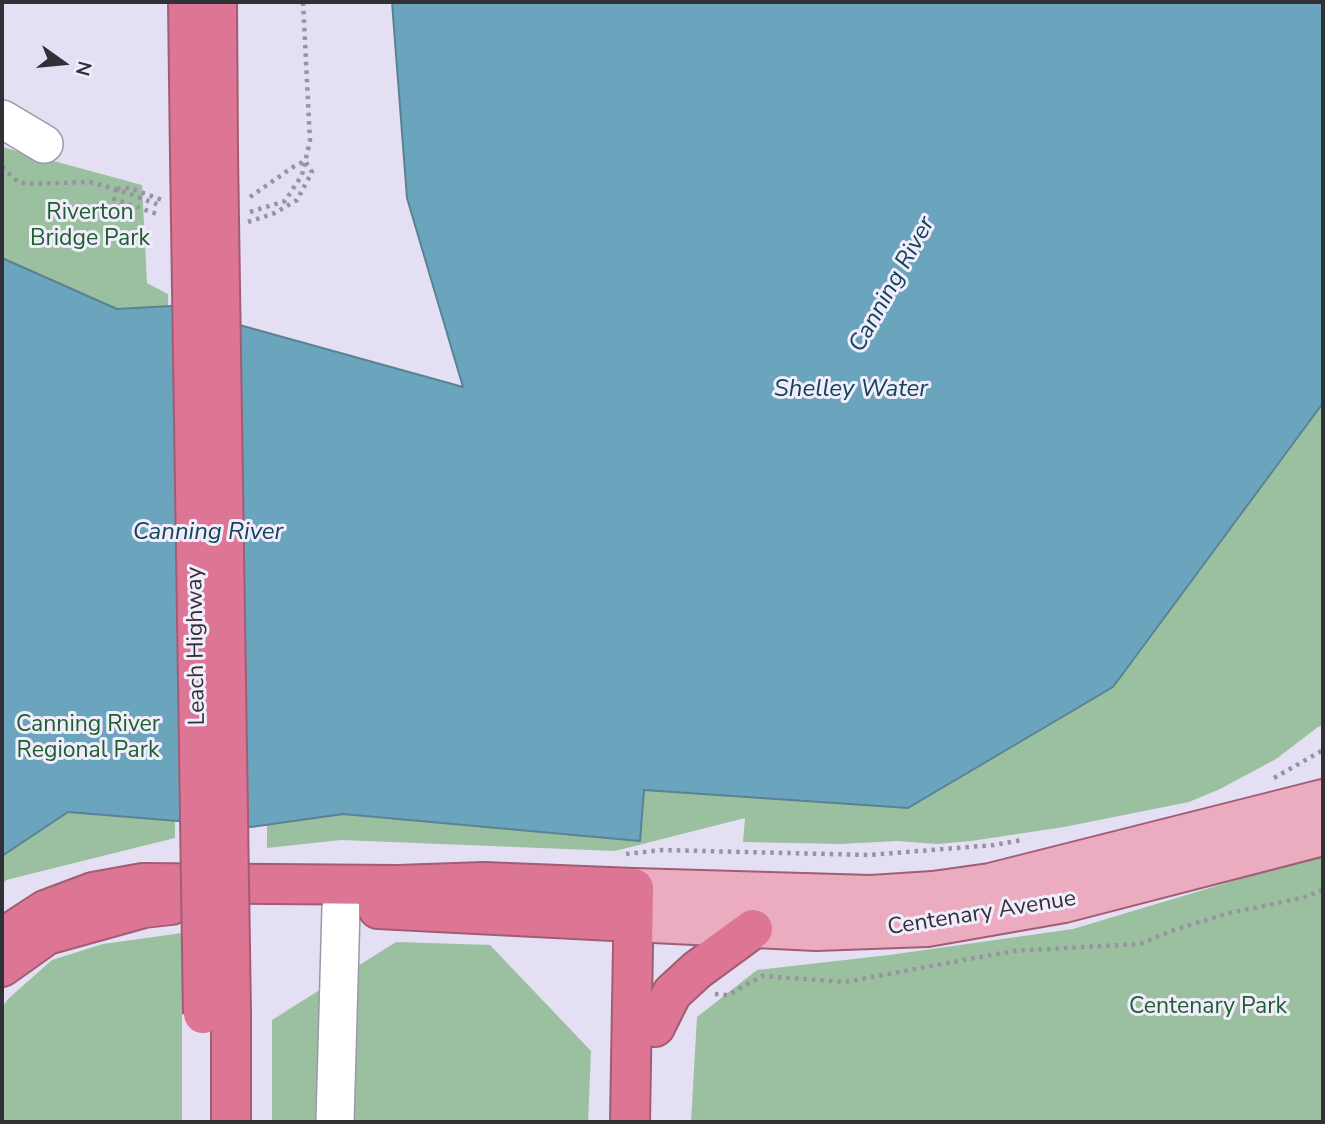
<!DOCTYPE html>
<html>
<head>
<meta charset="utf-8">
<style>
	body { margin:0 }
	#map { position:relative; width:1325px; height:1124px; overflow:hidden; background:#e5dff3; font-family:"Nunito Sans",sans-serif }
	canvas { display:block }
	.frame { position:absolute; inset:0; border:4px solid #323037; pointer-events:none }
	.north { position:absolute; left:28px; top:28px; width:70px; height:70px; -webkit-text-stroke:5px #f2edfd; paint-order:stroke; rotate:105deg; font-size:19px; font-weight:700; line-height:28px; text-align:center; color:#323037 }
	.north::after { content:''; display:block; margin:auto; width:24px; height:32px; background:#323037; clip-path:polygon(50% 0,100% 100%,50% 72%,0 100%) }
</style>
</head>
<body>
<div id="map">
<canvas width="1325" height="1124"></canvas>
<div class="frame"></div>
<div class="north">N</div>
</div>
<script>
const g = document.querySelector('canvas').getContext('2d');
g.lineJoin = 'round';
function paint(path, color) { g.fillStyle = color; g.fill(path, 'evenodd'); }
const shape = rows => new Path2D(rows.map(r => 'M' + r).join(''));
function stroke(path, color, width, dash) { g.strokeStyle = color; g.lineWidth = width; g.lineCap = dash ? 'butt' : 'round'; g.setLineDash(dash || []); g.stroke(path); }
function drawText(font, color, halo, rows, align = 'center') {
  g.font = font + ' "Nunito Sans",sans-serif'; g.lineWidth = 6; g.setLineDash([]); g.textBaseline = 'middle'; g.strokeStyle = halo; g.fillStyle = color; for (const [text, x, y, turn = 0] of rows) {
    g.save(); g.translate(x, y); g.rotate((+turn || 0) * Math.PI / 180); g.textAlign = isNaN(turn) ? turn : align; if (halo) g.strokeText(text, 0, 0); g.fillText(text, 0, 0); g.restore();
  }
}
paint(shape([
	[2,147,142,185,147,283,168,294,175,838,6,880,2,885],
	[1323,403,1323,725,1318,727,1276,759,1220,789,1189,802,1064,827,971,841,937,844,897,841,841,844,743,842,745,818,615,851,341,840,267,848,267,825,343,814,640,841,644,790,908,808,1113,687],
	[1323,854,1323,1122,691,1122,697,1017,757,970,889,955,1073,929],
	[182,933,182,1122,2,1122,2,1007,8,999,52,960,103,944],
	[396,942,490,945,591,1051,588,1122,272,1122,272,1020]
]), '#9ac09f');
const water = shape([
	[392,2,1323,2,1323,403,1113,687,908,808,644,790,640,841,343,814,251,827,68,812,2,856,2,258,117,309,171,306,463,387,407,198,392,2]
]);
paint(water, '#6aa5bd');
stroke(water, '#598295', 2);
const minor = shape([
	[2,119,44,144],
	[335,1122,341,908]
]);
const major = shape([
	[634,888,871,895,933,891,990,883,1323,799],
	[633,922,816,931,927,927,1064,903,1323,836]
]);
const highway = shape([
	[188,2,190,156],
	[217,2,218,154],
	[378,909,633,922],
	[2,938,45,910,93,892,143,883,398,885,484,882,634,888,630,1122],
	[2,967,47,935,144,908,171,905],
	[231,1014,231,1122],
	[655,1027,672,993,697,970,753,929]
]);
stroke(minor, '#9d97aa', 40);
stroke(major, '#a15d74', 42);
stroke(highway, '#a15d74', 42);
stroke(shape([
	[2,167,17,181,26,184,89,182,116,189,162,206],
	[116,189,114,199,160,215],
	[117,189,130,188,162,200],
	[250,197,293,167,305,161],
	[250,212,285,201,302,175,310,141,303,2],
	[248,222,275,213,297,200,312,172,305,161],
	[1274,778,1323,750],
	[626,854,662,850,869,855,994,845,1022,840],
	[715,994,728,995,762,976,845,982,1013,951,1140,944,1171,931,1229,913,1302,898,1323,890]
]), '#9793a2', 4.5, [3.5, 5]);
stroke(minor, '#fff', 37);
stroke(major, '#ebacbf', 38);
stroke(highway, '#dd7595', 38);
const highwayBridge = shape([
	[218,154,231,1014],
	[190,156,203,1014]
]);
stroke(highwayBridge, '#a15d74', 42, []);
stroke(highwayBridge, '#dd7595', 38);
drawText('23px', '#1e5f2f', '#f2edfd', [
	["Riverton",90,213],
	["Bridge Park",90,239],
	["Canning River",88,725],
	["Regional Park",88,751],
	["Centenary Park",1208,1007]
]);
drawText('23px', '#323037', '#f2edfd', [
	["Leach Highway",197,646,-91],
	["Centenary Avenue",982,914,-9]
]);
drawText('italic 24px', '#114557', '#f2edfd', [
	["Canning River",893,285,-61],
	["Shelley Water",851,390],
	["Canning River",208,533]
]);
</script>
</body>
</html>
